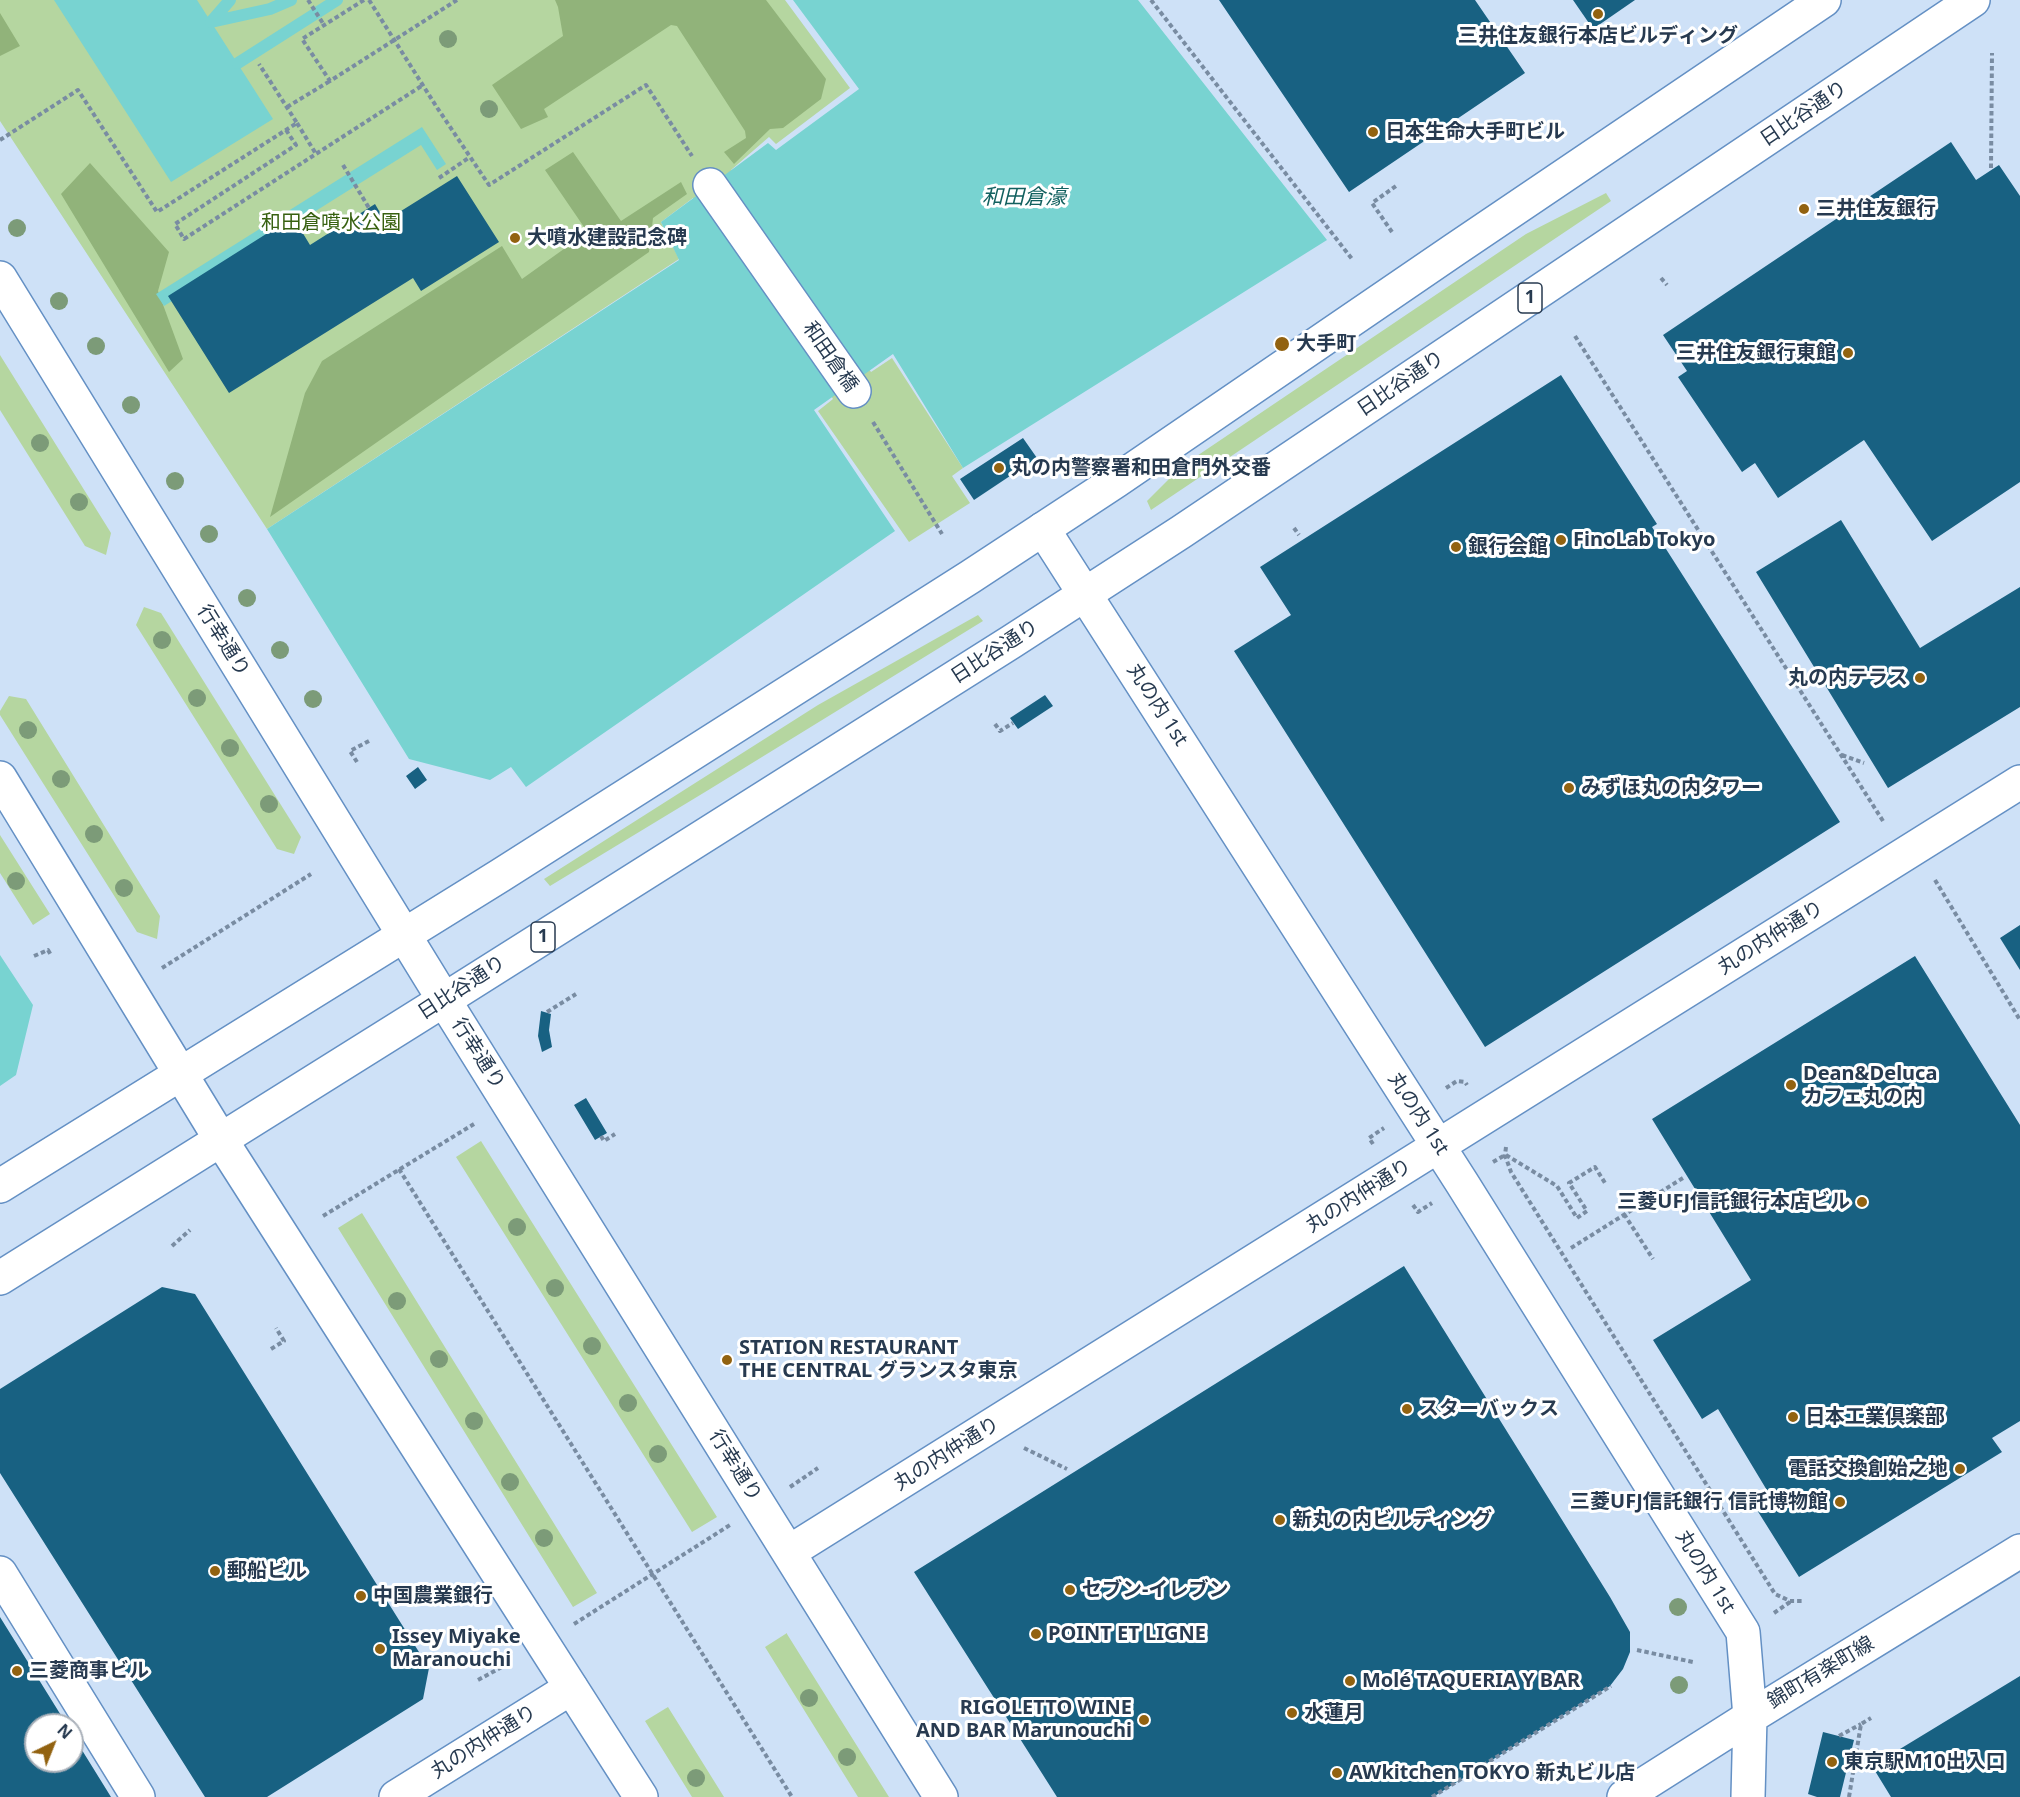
<!DOCTYPE html>
<html>
<head>
<meta charset="utf-8">
<style>
	body { margin:0 }
	#map { position:relative; width:2020px; height:1797px; overflow:hidden; background:#cee1f7; font-family:"Noto Sans",sans-serif }
	canvas { display:block }
	.north { position:absolute; left:24px; top:1713px; width:60px; height:60px; box-sizing:border-box; background:#fff; border:2px solid #a9b0b9; border-radius:50%; rotate:43deg; font-size:16px; font-weight:700; line-height:24px; text-align:center; color:#273a50 }
	.north::after { content:''; display:block; margin:auto; width:21px; height:27px; background:#926210; clip-path:polygon(50% 0,100% 100%,50% 72%,0 100%) }
</style>
</head>
<body>
<div id="map">
<canvas width="2020" height="1797"></canvas>
<div class="north">N</div>
</div>
<script>
const g = document.querySelector('canvas').getContext('2d');
g.lineJoin = 'round';
function paint(path, color) { g.fillStyle = color; g.fill(path, 'evenodd'); }
const shape = rows => new Path2D(rows.map(r => 'M' + r).join(''));
function stroke(path, color, width, dash) { g.strokeStyle = color; g.lineWidth = width; g.lineCap = dash ? 'butt' : 'round'; g.setLineDash(dash || []); g.stroke(path); }
function drawText(font, color, halo, rows, align = 'center') {
  g.font = font + ' "Noto Sans","Noto Sans JP",sans-serif'; g.lineWidth = 6; g.setLineDash([]); g.textBaseline = 'middle'; g.strokeStyle = halo; g.fillStyle = color; for (const [text, x, y, turn = 0] of rows) {
    g.save(); g.translate(x, y); g.rotate((+turn || 0) * Math.PI / 180); g.textAlign = isNaN(turn) ? turn : align; if (halo) g.strokeText(text, 0, 0); g.fillText(text, 0, 0); g.restore();
  }
}
paint(shape([
	[0,0,785,0,850,88,776,144,769,137,731,170,871,372,892,358,963,468,952,476,970,503,909,542,818,411,833,399,693,198,661,222,679,259,267,529,0,121],
	[1606,193,1611,201,1151,510,1147,501,1182,466,1526,234],
	[0,355,111,533,106,555,85,546,0,410],
	[144,607,161,613,301,837,294,854,277,849,136,625],
	[978,615,983,621,710,789,550,886,544,879,818,705],
	[9,696,26,699,160,916,157,939,137,932,0,715,0,711],
	[0,835,50,914,33,925,0,873],
	[481,1141,717,1517,692,1532,456,1157],
	[362,1213,597,1593,573,1607,338,1228],
	[787,1633,787,1634,889,1797,858,1797,765,1647],
	[668,1707,724,1797,692,1797,645,1721]
]), '#b5d6a0');
paint(shape([
	[555,0,766,0,826,79,821,99,783,128,770,129,734,164,724,152,746,138,745,131,677,26,671,25,544,109,548,117,521,129,492,85,563,36,558,7],
	[0,13,20,46,0,56],
	[573,152,621,221,681,182,687,194,653,218,649,252,270,517,305,393,322,361,502,246,522,279,582,236,584,227,545,170],
	[90,163,169,252,158,291,183,359,169,372,61,194]
]), '#91b37a');
paint(shape([
	[54,0,197,0,273,119,171,182],
	[793,0,1138,0,1327,240,963,468,893,354,814,410,895,531,526,787,511,767,490,780,409,759,267,529,679,260,661,222,768,143,776,150,859,89],
	[422,127,446,164,437,170,421,145,164,306,156,294],
	[0,955,33,1005,16,1075,0,1086]
]), '#78d3d1');
stroke(shape([
	[211,22,270,9,291,0],
	[211,22,230,0],
	[238,63,337,0]
]), '#78d3d1', 12);
paint(shape([
	[1219,0,1475,0,1525,73,1349,192],
	[1573,0,1635,0,1593,29],
	[1951,142,1976,180,1999,165,2020,196,2020,482,1932,541,1864,440,1778,498,1755,463,1742,472,1678,377,1687,371,1663,335],
	[457,176,499,242,421,291,413,278,229,393,168,296,293,217,310,245,375,204,385,221],
	[1561,375,1657,524,1652,527,1840,822,1485,1047,1234,651,1291,615,1260,567],
	[1023,438,1037,458,974,500,960,479],
	[1841,520,1920,648,2020,587,2020,707,1888,788,1756,572],
	[1045,695,1053,706,1018,729,1010,718],
	[418,767,427,780,415,789,406,776],
	[2020,925,2020,970,2000,938],
	[1915,956,2020,1125,2020,1421,1992,1438,2002,1452,1799,1577,1752,1502,1768,1492,1718,1409,1702,1419,1653,1340,1751,1280,1652,1119],
	[541,1011,551,1014,549,1030,552,1047,542,1052,538,1036],
	[586,1098,607,1133,595,1140,574,1105],
	[1404,1266,1610,1597,1630,1632,1630,1652,1623,1669,1610,1686,1433,1797,1057,1797,914,1572],
	[162,1287,195,1294,429,1668,423,1699,267,1797,205,1797,0,1473,0,1389],
	[0,1617,67,1725,36,1725,36,1761,72,1761,72,1734,111,1797,0,1797],
	[2020,1676,2020,1797,1891,1797,1872,1766],
	[1823,1732,1854,1740,1840,1797,1817,1797,1808,1794]
]), '#186182');
const minor = shape([
	[710,185,854,391],
	[1043,529,1462,1183,1743,1632,1750,1717],
	[789,1552,2020,782],
	[0,1573,138,1797],
	[396,1797,571,1688]
]);
const major = shape([
	[0,278,444,1000,941,1797],
	[0,778,221,1140,641,1797],
	[1624,1797,1750,1717,2020,1551],
	[1748,1797,1750,1717]
]);
const highway = shape([
	[0,1186,501,875,970,577,1116,481,1454,250,1824,0],
	[0,1278,444,1000,1011,642,1181,532,1973,0]
]);
stroke(minor, '#6490c4', 36);
stroke(major, '#6490c4', 36);
stroke(highway, '#6490c4', 36);
stroke(shape([
	[308,0,324,25],
	[364,0,302,39,330,81,457,0],
	[369,0,436,106,489,185,646,85,692,156],
	[1151,0,1352,259],
	[287,107,330,81],
	[297,123,316,154],
	[286,130,296,145,175,224,184,239,423,85],
	[0,140,78,90,157,212,297,123,259,64],
	[343,165,369,208],
	[1991,168,1992,53],
	[439,178,470,157],
	[1392,232,1372,203,1396,186],
	[1661,278,1667,285],
	[1575,336,1883,821],
	[873,422,942,534],
	[1294,528,1299,535],
	[995,724,1000,731,1013,723],
	[1842,755,1864,763],
	[357,762,350,751,369,741],
	[1935,880,2020,1020],
	[34,956,48,950,51,955],
	[162,968,311,874],
	[547,1012,576,994],
	[1446,1088,1457,1081,1465,1082,1467,1085],
	[601,1136,604,1141,615,1134],
	[1373,1144,1369,1138,1384,1128],
	[1506,1147,1505,1155,1511,1172,1775,1594,1790,1601,1803,1601],
	[1506,1155,1557,1186,1577,1218,1587,1211,1569,1183,1595,1167,1605,1183],
	[1493,1162,1505,1155],
	[399,1169,792,1797],
	[1413,1205,1418,1212,1432,1203],
	[1624,1214,1653,1259],
	[323,1216,474,1124],
	[172,1246,190,1230],
	[1571,1248,1683,1178],
	[271,1349,284,1341,276,1328],
	[1024,1448,1067,1469],
	[790,1487,818,1468],
	[1774,1613,1790,1602],
	[574,1624,730,1525],
	[1637,1650,1693,1662],
	[478,1680,511,1662],
	[1839,1736,1861,1724],
	[1432,1797,1611,1686],
	[1849,1797,1861,1724,1871,1718]
]), '#798ca2', 4, [4.5, 3]);
stroke(minor, '#fff', 33);
stroke(major, '#fff', 33);
stroke(highway, '#fff', 33);
g.fillStyle = '#7c9b78';
for (const [x, y] of [
	[448,39],
	[489,109],
	[17,228],
	[59,301],
	[96,346],
	[131,405],
	[40,443],
	[175,481],
	[79,502],
	[209,534],
	[247,598],
	[162,640],
	[280,650],
	[197,698],
	[313,699],
	[28,730],
	[230,748],
	[61,779],
	[269,804],
	[94,834],
	[16,881],
	[124,888],
	[517,1227],
	[555,1288],
	[397,1301],
	[592,1346],
	[439,1359],
	[628,1403],
	[474,1421],
	[658,1454],
	[510,1482],
	[544,1538],
	[1678,1607],
	[1679,1685],
	[809,1698],
	[847,1757],
	[1542,1773],
	[696,1778]
]) { g.beginPath(); g.arc(x, y, 9, 0, 2 * Math.PI); g.fill(); }
for (const [x, y, r, color] of [
	[1598,14,6,"#926210"],
	[1373,132,6,"#926210"],
	[1804,209,6,"#926210"],
	[515,238,6,"#926210"],
	[1282,344,8,"#926210"],
	[1848,353,6,"#926210"],
	[999,468,6,"#926210"],
	[1561,540,6,"#926210"],
	[1456,547,6,"#926210"],
	[1920,678,6,"#926210"],
	[1569,788,6,"#926210"],
	[1791,1085,6,"#926210"],
	[1862,1202,6,"#926210"],
	[727,1360,6,"#926210"],
	[1407,1409,6,"#926210"],
	[1793,1417,6,"#926210"],
	[1960,1469,6,"#926210"],
	[1840,1502,6,"#926210"],
	[1280,1520,6,"#926210"],
	[215,1571,6,"#926210"],
	[1070,1590,6,"#926210"],
	[361,1596,6,"#926210"],
	[1036,1634,6,"#926210"],
	[380,1649,6,"#926210"],
	[17,1671,6,"#926210"],
	[1350,1681,6,"#926210"],
	[1292,1713,6,"#926210"],
	[1144,1720,6,"#926210"],
	[1832,1762,6,"#926210"],
	[1337,1773,6,"#926210"]
]) { const dot = new Path2D(); dot.arc(x, y, r, 0, 2 * Math.PI); g.fillStyle = color; g.fill(dot); stroke(dot, '#fff', 2); }
for (const [x, y, w] of [
	[1530,298,24],
	[543,937,24]
]) { const box = new Path2D(); box.roundRect(x - w / 2, y - 15, w, 30, 4.5); g.fillStyle = '#fff'; g.fill(box); stroke(box, '#273a50', 1.5); }
drawText('bold 18px', '#273a50', null, [
	["1",1530,298],
	["1",543,937]
]);
drawText('bold 20px', '#273a50', '#fff', [
	["三井住友銀行本店ビルディング",1598,36,"center"],
	["日本生命大手町ビル",1385,132],
	["三井住友銀行",1816,209],
	["大噴水建設記念碑",527,238],
	["大手町",1296,344],
	["三井住友銀行東館",1836,353,"right"],
	["丸の内警察署和田倉門外交番",1011,468],
	["FinoLab Tokyo",1573,540],
	["銀行会館",1468,547],
	["丸の内テラス",1908,678,"right"],
	["みずほ丸の内タワー",1581,788],
	["Dean&Deluca",1803,1074],
	["カフェ丸の内",1803,1097],
	["三菱UFJ信託銀行本店ビル",1850,1202,"right"],
	["STATION RESTAURANT",739,1348],
	["THE CENTRAL グランスタ東京",739,1371],
	["スターバックス",1419,1409],
	["日本工業倶楽部",1805,1417],
	["電話交換創始之地",1948,1469,"right"],
	["三菱UFJ信託銀行 信託博物館",1828,1502,"right"],
	["新丸の内ビルディング",1292,1520],
	["郵船ビル",227,1571],
	["セブン-イレブン",1082,1590],
	["中国農業銀行",373,1596],
	["POINT ET LIGNE",1048,1634],
	["Issey Miyake",392,1637],
	["Maranouchi",392,1660],
	["三菱商事ビル",29,1671],
	["Molé TAQUERIA Y BAR",1362,1681],
	["RIGOLETTO WINE",1132,1708,"right"],
	["AND BAR Marunouchi",1132,1731,"right"],
	["水蓮月",1304,1713],
	["東京駅M10出入口",1844,1762],
	["AWkitchen TOKYO 新丸ビル店",1349,1773]
], 'left');
drawText('20px', '#273a50', '#fff', [
	["日比谷通り",1804,114,-34],
	["和田倉橋",830,357,55],
	["日比谷通り",1401,384,-34],
	["行幸通り",223,641,58],
	["日比谷通り",995,652,-33],
	["丸の内 1st",1157,705,57],
	["丸の内仲通り",1771,938,-32],
	["日比谷通り",462,988,-33],
	["行幸通り",478,1054,57],
	["丸の内 1st",1418,1114,57],
	["丸の内仲通り",1359,1196,-32],
	["丸の内仲通り",947,1454,-32],
	["行幸通り",735,1466,58],
	["丸の内 1st",1705,1572,58],
	["錦町有楽町線",1821,1673,-31],
	["丸の内仲通り",484,1742,-32]
]);
drawText('20px', '#386111', '#fff', [
	["和田倉噴水公園",331,223]
]);
drawText('italic 21px', '#12605f', '#fff', [
	["和田倉濠",1024,198]
]);
</script>
</body>
</html>
